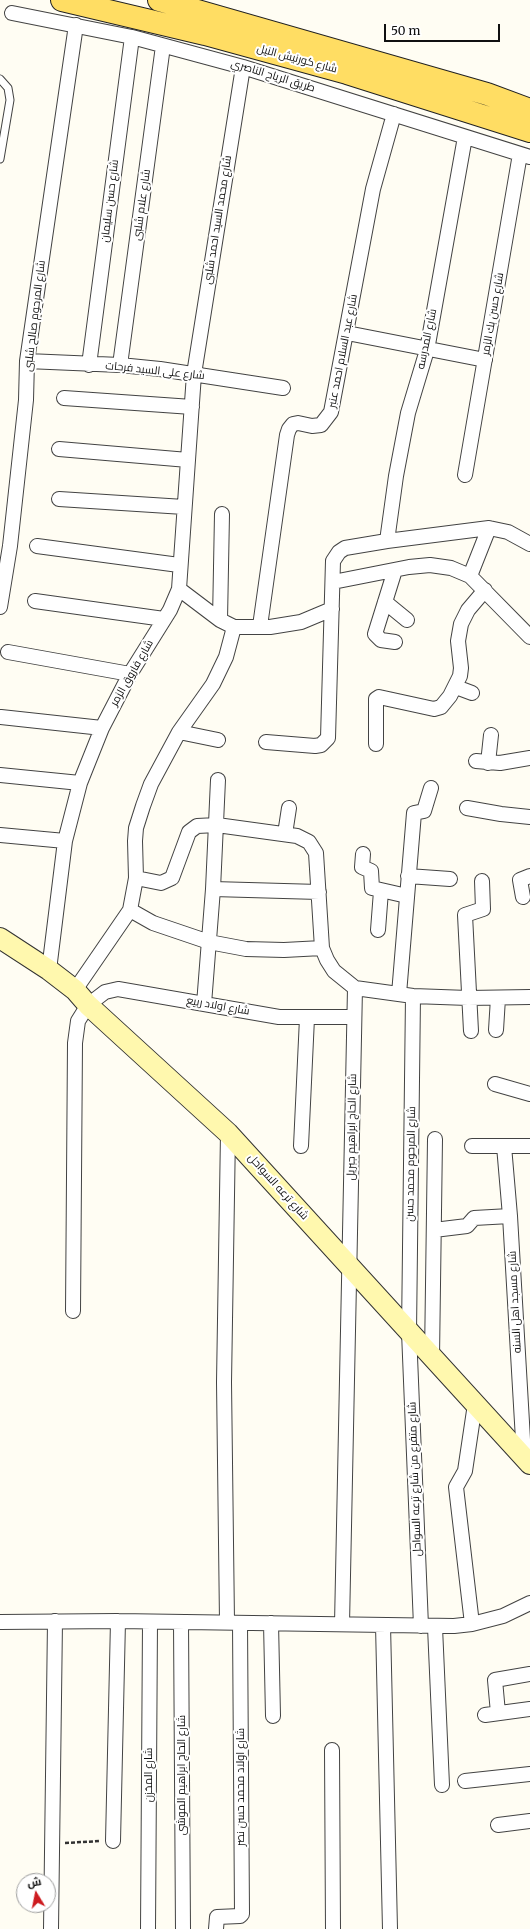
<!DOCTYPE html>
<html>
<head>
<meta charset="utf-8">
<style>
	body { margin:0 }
	#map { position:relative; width:530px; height:1929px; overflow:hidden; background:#fffdf3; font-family:Merriweather,Cairo,serif }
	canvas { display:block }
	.north { position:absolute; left:16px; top:1873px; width:40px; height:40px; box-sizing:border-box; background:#fff; border:1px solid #9f9f9f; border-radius:50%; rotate:350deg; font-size:11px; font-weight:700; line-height:16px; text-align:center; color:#101010 }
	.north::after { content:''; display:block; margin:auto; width:14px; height:18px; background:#cd1b1f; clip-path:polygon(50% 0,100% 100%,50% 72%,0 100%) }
	.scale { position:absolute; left:384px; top:24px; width:116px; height:18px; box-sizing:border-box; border:2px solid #101010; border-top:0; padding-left:5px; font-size:12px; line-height:14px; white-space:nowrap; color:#101010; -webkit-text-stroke:3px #fff; paint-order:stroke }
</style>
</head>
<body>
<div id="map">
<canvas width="530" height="1929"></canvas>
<div class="north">ش</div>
<div class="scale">50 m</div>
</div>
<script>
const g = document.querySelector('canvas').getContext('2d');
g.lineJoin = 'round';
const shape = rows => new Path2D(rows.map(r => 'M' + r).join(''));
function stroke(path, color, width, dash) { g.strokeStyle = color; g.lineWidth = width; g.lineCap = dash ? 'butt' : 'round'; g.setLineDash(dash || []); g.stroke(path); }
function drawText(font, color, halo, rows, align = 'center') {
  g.font = font + ' Merriweather,Cairo,serif'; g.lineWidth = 4; g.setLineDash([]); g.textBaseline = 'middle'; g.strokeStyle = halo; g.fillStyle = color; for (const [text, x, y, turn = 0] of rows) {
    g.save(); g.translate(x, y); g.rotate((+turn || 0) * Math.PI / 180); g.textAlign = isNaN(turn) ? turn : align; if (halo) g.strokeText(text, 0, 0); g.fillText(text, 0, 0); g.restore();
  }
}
const lane = shape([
	[0,79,8,88,10,100,0,159]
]);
const street = shape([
	[12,13,132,37,243,67,530,157],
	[347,333,485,360],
	[27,361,120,365,160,369,283,388],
	[89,365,132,37],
	[120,365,163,46],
	[64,398,192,407],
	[59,449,188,460],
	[465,475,520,154],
	[59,499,184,507],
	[387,541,396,476,408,413,427,350,465,137],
	[37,546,179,565],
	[470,576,489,528],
	[333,582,409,567,430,565,451,568,470,576,530,637],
	[179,589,220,620,234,627,270,627,301,622,332,609],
	[35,601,164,619],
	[385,602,407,620],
	[0,607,10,546,26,400,27,361,76,25],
	[220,620,222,514],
	[260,626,287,435,289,429,293,424,298,423,312,426,321,425,331,412,373,189,394,114],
	[395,642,381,640,375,634,395,570],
	[8,652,130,674],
	[456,687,472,693],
	[1,717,102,728],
	[179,732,218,740],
	[266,742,315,746,321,745,328,738,333,561,339,552,345,548,387,541,489,528,508,532,530,544],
	[376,744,376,699,379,697,434,709,441,707,450,696,460,676,461,668,458,641,461,624,468,610,485,590],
	[476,761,500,763,530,758],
	[488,763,491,735],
	[0,775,80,783],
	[467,808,501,814,530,817],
	[285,834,289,808],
	[0,835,65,841],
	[363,854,362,867,371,871,372,888,407,896],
	[408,876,450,879],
	[136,878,161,883,172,878,189,832,197,826,217,825,297,836,309,842,316,853,322,948,327,960,334,971,355,988,413,996,468,998,530,997],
	[213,889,319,892],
	[523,897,520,880,530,876],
	[130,910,153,923,209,942,246,949,284,950,322,948],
	[378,930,381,891],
	[49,970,65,841,80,783,102,728,130,674,170,610,179,589,194,374,243,67],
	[75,990,130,910,136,878,135,841,136,828,143,806,151,784,179,732,213,684,226,657,234,627],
	[399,994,414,813,424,811,431,788],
	[413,996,409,1332,421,1626],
	[204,1004,213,889,218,780],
	[496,1030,498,998],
	[471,1031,465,915,483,909,482,881],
	[495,1084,530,1094],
	[301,1146,307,1018],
	[472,1146,530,1146],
	[504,1146,510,1216,524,1457],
	[434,1230,467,1226,474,1218,510,1216],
	[73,1311,75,1043,78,1021,88,1005,105,992,118,989,279,1017,354,1017],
	[432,1357,435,1139],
	[0,1622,118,1621,454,1626,472,1624,503,1616,530,1603],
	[181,1622,183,1929],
	[227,1622,224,1382,228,1133],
	[271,1623,273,1716],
	[342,1624,355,988],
	[472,1624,456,1487,465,1471,475,1404],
	[383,1625,390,1929],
	[435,1627,442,1785],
	[498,1713,495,1680,530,1674],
	[485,1715,530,1709],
	[332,1750,333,1929],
	[465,1781,530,1774],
	[498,1825,530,1821],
	[113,1841,118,1621],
	[51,1929,55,1621],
	[148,1929,150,1622],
	[216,1929,217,1917,240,1916,242,1914,240,1623]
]);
const secondary = shape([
	[0,938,49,970,75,990,88,1005,228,1133,530,1464]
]);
const primary = shape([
	[62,0,205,34,347,73,530,131],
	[159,0,487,94,530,110]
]);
stroke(lane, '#434343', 9);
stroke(street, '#434343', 16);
stroke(secondary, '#323232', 22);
stroke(primary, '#212121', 24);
stroke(shape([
	[65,1843,100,1841]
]), '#323232', 2.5, [4, 2]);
stroke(lane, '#fff', 7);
stroke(street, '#fff', 14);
stroke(secondary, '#fff8ae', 20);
stroke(primary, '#ffdd63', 22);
drawText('11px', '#101010', '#fff', [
	["شارع كورنيش النيل",297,59,15],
	["طريق الرياح الناصري",273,76,17],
	["شارع حسن سليمان",110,201,-83],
	["شارع علام شلبى",142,205,-82],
	["شارع محمد السيد احمد شلبى",218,220,-81],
	["شارع حسن بك الزمر",493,314,-80],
	["شارع المرحوم صالح شلبى",35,316,-83],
	["شارع المدرسه",427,339,-78],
	["شارع عبد السلام احمد عنبر",343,351,-79],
	["شارع على السيد فرحات",155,371,6],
	["شارع فاروق الزمر",132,673,-60],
	["شارع اولاد ربيع",218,1006,10],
	["شارع الحاج ابراهيم جبريل",352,1127,-89],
	["شارع المرحوم محمد حسن",411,1164,-89],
	["شارع ترعه السواحل",278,1187,48],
	["شارع مسجد اهل السنه",515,1302,-93],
	["شارع متفرع من شارع ترعه السواحل",415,1479,-92],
	["شارع المخزن",149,1775,-90],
	["شارع الحاج ابراهيم الموشى",182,1775,-90],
	["شارع اولاد محمد حسن نصر",241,1787,-90]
]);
</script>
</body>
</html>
